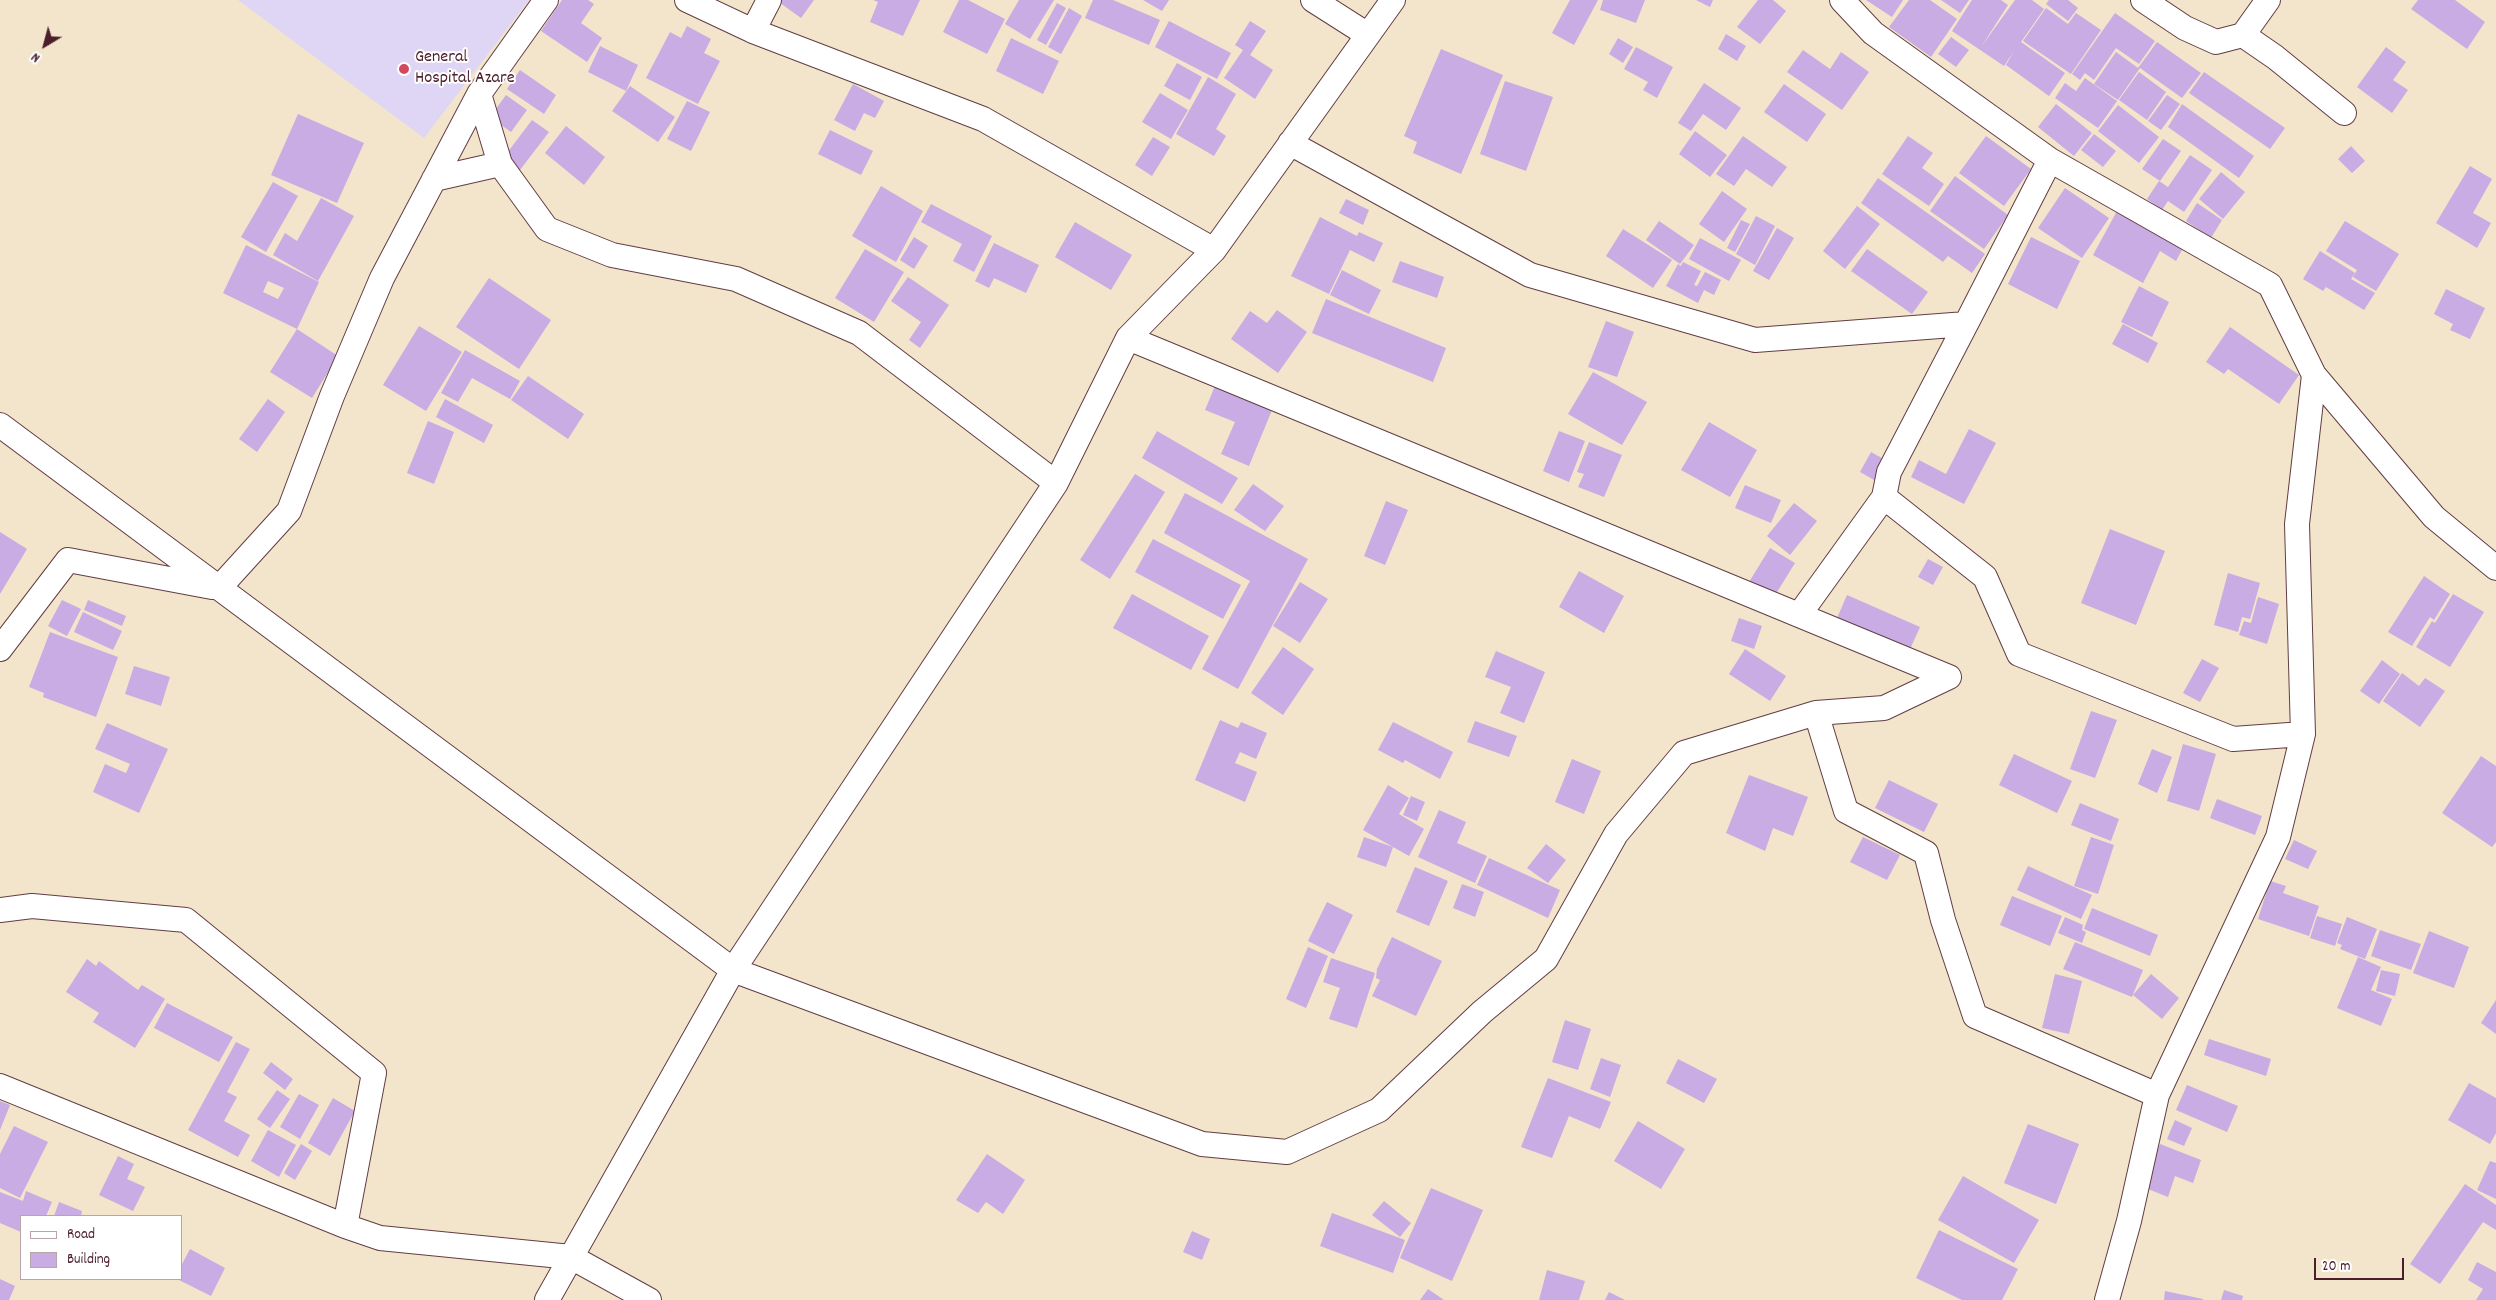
<!DOCTYPE html>
<html>
<head>
<meta charset="utf-8">
<style>
	body { margin:0 }
	#map { position:relative; width:2496px; height:1300px; overflow:hidden; background:#f2e5cb; font-family:Dekko,sans-serif }
	canvas { display:block }
	.legend { position:absolute; left:20px; top:1215px; width:162px; height:65px; box-sizing:border-box; background:#fff; border:1px solid #b7a5aa; margin:0; padding:6px 9px; list-style:none; font-size:15px; color:#4a1f2b }
	.legend li { display:flex; align-items:center; gap:10px; height:25px }
	.legend b { width:25px; border:1px solid #b7a5aa }
	.north { position:absolute; left:20px; top:20px; width:50px; height:50px; -webkit-text-stroke:4px #fff; paint-order:stroke; rotate:217deg; font-size:14px; font-weight:700; line-height:20px; text-align:center; color:#4a1f2b }
	.north::after { content:''; display:block; margin:auto; width:18px; height:22px; background:#4a1f2b; clip-path:polygon(50% 0,100% 100%,50% 72%,0 100%) }
	.scale { position:absolute; left:2314px; top:1258px; width:90px; height:22px; box-sizing:border-box; border:2px solid #4a1f2b; border-top:0; padding-left:6px; font-size:15px; line-height:18px; white-space:nowrap; color:#4a1f2b; -webkit-text-stroke:4px #fff; paint-order:stroke }
</style>
</head>
<body>
<div id="map">
<canvas width="2496" height="1300"></canvas>
<ul class="legend">
<li><b style="height:6px;background:#fff"></b>Road</li>
<li><b style="height:14px;background:#c8ace3"></b>Building</li>
</ul>
<div class="north">N</div>
<div class="scale">20 m</div>
</div>
<script>
const g = document.querySelector('canvas').getContext('2d');
g.lineJoin = 'round';
function paint(path, color) { g.fillStyle = color; g.fill(path, 'evenodd'); }
const shape = rows => new Path2D(rows.map(r => 'M' + r).join(''));
function stroke(path, color, width, dash) { g.strokeStyle = color; g.lineWidth = width; g.lineCap = dash ? 'butt' : 'round'; g.setLineDash(dash || []); g.stroke(path); }
function drawText(font, color, halo, rows, align = 'center') {
  g.font = font + ' Dekko,sans-serif'; g.lineWidth = 4; g.setLineDash([]); g.textBaseline = 'middle'; g.strokeStyle = halo; g.fillStyle = color; for (const [text, x, y, turn = 0] of rows) {
    g.save(); g.translate(x, y); g.rotate((+turn || 0) * Math.PI / 180); g.textAlign = isNaN(turn) ? turn : align; if (halo) g.strokeText(text, 0, 0); g.fillText(text, 0, 0); g.restore();
  }
}
paint(shape([
	[238,0,529,0,424,138]
]), '#dfd5f5');
paint(shape([
	[562,0,588,0,594,4,581,23,602,38,587,62,541,31],
	[776,0,814,0,801,18],
	[873,0,920,0,903,36,870,22,878,2],
	[959,0,968,0,1005,19,987,54,943,32],
	[1019,0,1054,0,1030,39,1005,24],
	[1093,0,1113,0,1160,20,1149,45,1085,18],
	[1143,0,1169,0,1162,11],
	[1570,0,1598,0,1574,45,1552,33],
	[1603,0,1645,0,1636,23,1600,10],
	[1696,0,1713,0,1710,7],
	[1758,0,1773,0,1786,11,1760,44,1737,27],
	[1866,0,1903,0,1892,17],
	[1909,0,1930,0,1957,19,1931,57,1889,27],
	[1941,0,1969,0,1960,13],
	[1972,0,2001,0,2008,5,1981,47,2015,0,2032,0,2044,9,2021,42,2065,73,2049,96,2006,65,2014,51,2004,66,1952,31],
	[2049,0,2068,0,2078,8,2068,21,2046,4],
	[2418,0,2455,0,2485,22,2467,49,2411,9],
	[1057,3,1066,8,1046,45,1037,40],
	[1069,8,1082,16,1061,54,1048,47],
	[2046,8,2068,24,2076,13,2101,30,2071,74,2023,41],
	[2115,13,2155,41,2139,64,2116,48,2094,80,2085,73,2080,80,2072,74],
	[1169,21,1231,53,1217,79,1155,47],
	[1250,21,1266,31,1250,55,1273,70,1255,99,1224,78,1243,50,1235,45],
	[687,26,711,39,704,53,720,61,698,104,646,78,670,32,681,38],
	[1726,34,1746,46,1737,61,1718,49],
	[1951,37,1969,50,1956,67,1938,54],
	[1011,38,1059,61,1043,94,996,71],
	[1618,38,1633,47,1623,63,1609,54],
	[2157,42,2201,73,2182,98,2140,68,2118,100,2094,84,2116,52,2138,68],
	[600,46,638,65,626,91,588,72],
	[1636,47,1673,67,1657,98,1643,90,1648,82,1624,69],
	[2386,47,2406,62,2393,80,2408,90,2392,113,2357,87],
	[1441,49,1503,75,1461,174,1413,153,1417,142,1404,136],
	[1803,50,1830,69,1841,52,1869,72,1842,110,1787,72],
	[1177,63,1202,77,1190,100,1164,86],
	[520,70,556,95,544,114,507,89],
	[2139,72,2166,92,2147,120,2119,100],
	[2204,72,2285,128,2270,149,2189,93],
	[1208,77,1236,94,1216,129,1226,136,1214,156,1176,134],
	[2085,78,2117,101,2098,128,2055,98,2065,83,2076,91],
	[1505,81,1553,97,1526,171,1480,154],
	[1704,83,1741,108,1726,130,1703,114,1691,131,1678,123],
	[853,84,884,101,875,118,864,113,855,131,834,120],
	[1784,84,1826,114,1807,142,1764,112],
	[630,86,675,117,658,142,612,111],
	[1160,93,1188,110,1171,139,1142,122],
	[506,95,527,110,511,132,490,117],
	[2167,95,2180,104,2161,130,2148,121],
	[687,101,710,112,691,151,667,139],
	[2056,104,2092,133,2074,156,2038,127],
	[2182,104,2254,156,2239,178,2168,127],
	[2118,105,2159,137,2139,163,2098,131],
	[298,114,364,143,337,203,271,175],
	[532,120,549,132,520,170,504,157],
	[566,126,605,157,584,185,545,153],
	[830,130,873,151,861,175,818,154],
	[1695,131,1727,155,1710,177,1679,154],
	[2094,134,2116,151,2103,167,2081,150],
	[1743,136,1787,167,1772,187,1746,169,1734,186,1716,174],
	[1908,136,1933,153,1922,168,1944,184,1929,206,1882,174],
	[1986,136,2031,169,2004,206,1959,173],
	[1153,137,1170,147,1152,176,1135,165],
	[2163,139,2181,151,2160,181,2142,169],
	[2351,146,2365,161,2352,173,2338,159],
	[2190,155,2212,170,2184,212,2168,201,2162,210,2147,199,2159,181,2168,187],
	[2470,166,2492,179,2473,213,2491,223,2477,248,2436,223],
	[2221,172,2245,192,2223,219,2199,199],
	[1955,176,2008,215,1984,249,1930,211],
	[1878,178,1985,254,1972,273,1948,256,1943,262,1861,203],
	[273,182,298,196,266,252,241,237],
	[881,186,923,211,896,262,852,236],
	[2065,188,2109,218,2082,258,2038,228],
	[1722,191,1747,209,1724,242,1699,224],
	[321,198,354,216,318,281,273,255,285,233,297,241],
	[1346,199,1369,210,1363,225,1339,213],
	[2197,203,2222,220,2211,238,2186,221],
	[931,204,992,236,974,272,953,261,962,244,921,222],
	[1857,206,1880,224,1845,269,1823,251],
	[2117,211,2183,248,2176,261,2160,251,2143,283,2093,255],
	[1756,216,1775,226,1755,265,1736,254],
	[1320,217,1357,236,1359,232,1383,243,1374,262,1350,250,1329,294,1291,276],
	[1741,220,1750,224,1735,252,1727,248],
	[1659,221,1694,245,1680,264,1646,240],
	[2345,221,2399,254,2376,291,2353,277,2357,270,2326,251],
	[1075,222,1132,255,1111,290,1055,257],
	[1777,228,1794,238,1769,280,1753,271],
	[1623,229,1672,260,1653,288,1606,256],
	[914,237,928,246,914,269,900,260],
	[2031,237,2080,261,2057,309,2008,284],
	[1700,238,1741,260,1729,281,1689,259],
	[994,243,1039,265,1026,293,994,278,989,288,975,281],
	[246,245,319,282,297,329,223,293],
	[268,281,284,288,278,299,263,292],
	[865,249,904,272,874,322,835,298],
	[1867,249,1928,292,1912,314,1851,271],
	[2320,251,2355,273,2351,279,2375,293,2364,310,2326,287,2323,291,2303,279],
	[1400,261,1444,277,1437,298,1392,282],
	[1683,262,1701,271,1694,285,1697,286,1705,272,1721,280,1714,295,1704,290,1698,303,1666,286,1678,264,1681,266],
	[1342,270,1381,290,1369,314,1330,295],
	[908,277,949,305,920,348,909,340,921,322,891,301],
	[489,278,551,320,519,369,456,327],
	[2139,286,2169,302,2152,337,2121,322],
	[2446,289,2485,308,2470,339,2450,330,2453,324,2434,314],
	[1326,299,1446,348,1433,382,1312,333],
	[1277,310,1307,332,1278,373,1231,339,1250,311,1267,323],
	[1606,321,1634,332,1617,377,1588,367],
	[2123,324,2158,343,2148,363,2112,344],
	[419,326,462,352,426,411,383,385],
	[2230,327,2299,375,2279,404,2228,369,2224,374,2206,362],
	[297,329,338,356,312,398,270,372],
	[465,350,520,381,510,399,472,378,458,402,441,393],
	[1593,372,1647,402,1622,445,1568,414],
	[528,376,584,414,568,439,511,400],
	[1215,386,1272,410,1249,466,1221,454,1235,422,1205,410],
	[268,399,285,412,257,452,239,439],
	[445,399,493,425,484,443,436,417],
	[428,421,454,432,434,484,407,473],
	[1709,422,1757,450,1730,497,1681,470],
	[1969,429,1996,443,1964,504,1911,477,1919,460,1946,474],
	[1157,431,1238,478,1222,504,1142,458],
	[1559,431,1585,441,1569,482,1543,471],
	[1589,442,1622,455,1604,497,1578,487,1584,474,1577,472],
	[1871,452,1887,461,1876,481,1860,472],
	[1135,474,1165,492,1110,579,1080,560],
	[1253,484,1284,506,1265,531,1234,510],
	[1745,485,1781,500,1771,523,1735,508],
	[1185,493,1308,559,1238,689,1202,669,1250,581,1164,533],
	[1386,501,1408,510,1385,565,1364,556],
	[1794,503,1817,521,1790,555,1767,536],
	[2110,529,2165,551,2136,625,2081,603],
	[0,532,27,549,0,594],
	[1153,539,1241,585,1223,619,1135,572],
	[1770,548,1795,563,1774,597,1749,582],
	[1928,559,1943,567,1933,585,1918,577],
	[1579,571,1624,596,1604,633,1559,607],
	[2228,573,2260,583,2250,619,2242,617,2238,632,2214,625],
	[2424,576,2450,594,2434,620,2430,617,2412,646,2388,632],
	[1300,582,1328,599,1300,643,1273,626],
	[1132,594,1209,636,1191,670,1113,628],
	[2453,594,2484,612,2450,667,2416,647,2432,621,2435,623],
	[1847,595,1920,627,1907,656,1834,625],
	[2258,597,2279,604,2267,644,2239,635,2244,621,2251,623],
	[62,600,81,609,67,636,48,626],
	[88,600,126,616,122,626,84,610],
	[83,612,122,631,113,650,74,632],
	[1739,618,1762,626,1754,649,1731,641],
	[50,632,118,657,96,717,43,697,44,693,29,687],
	[1283,647,1314,669,1283,715,1251,693],
	[1745,649,1786,676,1770,701,1729,674],
	[1496,651,1545,672,1524,723,1500,713,1511,687,1485,677],
	[2202,659,2219,668,2200,702,2183,693],
	[2382,660,2400,674,2379,704,2360,691],
	[134,666,170,677,161,706,125,694],
	[2402,673,2419,686,2425,678,2445,691,2420,727,2383,701],
	[2091,711,2117,720,2095,778,2070,769],
	[1220,720,1238,728,1241,722,1267,733,1256,759,1240,752,1235,763,1257,772,1245,802,1195,780],
	[1475,721,1517,736,1509,757,1467,742],
	[1393,722,1453,752,1440,779,1405,760,1403,763,1378,750],
	[107,723,168,749,139,813,93,792,105,764,126,773,130,764,95,749],
	[2183,744,2216,754,2199,811,2167,801],
	[2152,749,2172,757,2157,793,2138,784],
	[2014,754,2072,781,2057,813,1999,785],
	[2481,756,2496,766,2496,842,2492,847,2442,813],
	[1572,759,1601,771,1584,814,1555,802],
	[1749,775,1808,797,1793,836,1773,828,1765,851,1726,833],
	[1889,780,1938,804,1924,832,1875,808],
	[1388,785,1409,798,1399,814,1424,829,1409,856,1363,830],
	[1411,796,1425,802,1417,821,1403,815],
	[2217,799,2262,816,2255,835,2210,818],
	[2080,803,2119,819,2111,841,2071,825],
	[1439,810,1466,822,1457,843,1487,856,1475,883,1418,857],
	[1364,837,1393,847,1386,867,1357,857],
	[1863,837,1900,855,1887,880,1850,862],
	[2091,837,2114,845,2098,894,2074,886],
	[2294,840,2317,851,2308,869,2285,859],
	[1546,844,1566,860,1548,883,1527,868],
	[1489,858,1560,890,1548,918,1477,885],
	[2028,866,2092,895,2081,919,2017,890],
	[1415,867,1448,881,1429,926,1396,912],
	[2270,881,2286,886,2283,893,2319,906,2309,936,2258,919],
	[1462,884,1484,892,1475,917,1453,908],
	[2012,896,2062,916,2050,946,2000,925],
	[1327,902,1353,915,1334,954,1308,941],
	[2092,908,2158,935,2150,956,2084,929],
	[2317,916,2342,924,2335,946,2310,938],
	[2065,917,2083,925,2082,930,2086,932,2082,943,2058,933],
	[2347,917,2377,929,2365,959,2340,949,2342,945,2337,943],
	[2380,930,2421,944,2411,970,2371,956],
	[2429,931,2469,947,2454,988,2413,973],
	[1392,937,1442,961,1416,1016,1372,996,1380,980,1376,978,1377,969],
	[2075,942,2143,970,2132,997,2063,969],
	[1308,947,1328,956,1306,1008,1286,999],
	[2358,957,2381,967,2371,990,2392,999,2381,1026,2337,1008],
	[1331,958,1375,973,1357,1028,1329,1019,1340,988,1323,982],
	[87,959,96,966,99,961,138,990,142,985,165,999,135,1048,93,1022,99,1013,66,992],
	[2381,970,2400,974,2395,996,2376,991],
	[2055,974,2082,981,2069,1034,2042,1028],
	[2151,974,2179,998,2162,1019,2133,995],
	[2496,1000,2496,1034,2481,1023],
	[167,1003,233,1037,219,1062,154,1028],
	[1565,1020,1591,1029,1578,1070,1552,1062],
	[2209,1039,2271,1059,2266,1076,2204,1055],
	[236,1042,250,1049,227,1092,237,1097,224,1121,250,1135,238,1157,188,1130],
	[1601,1058,1621,1065,1610,1097,1590,1089],
	[1678,1059,1717,1079,1704,1103,1666,1083],
	[271,1062,293,1079,285,1090,263,1073],
	[1548,1078,1611,1102,1600,1129,1569,1116,1552,1158,1521,1147],
	[2469,1083,2496,1098,2496,1133,2490,1144,2448,1120],
	[2187,1085,2238,1106,2227,1132,2176,1110],
	[277,1090,290,1099,270,1128,257,1119],
	[299,1094,319,1105,300,1139,280,1127],
	[333,1098,355,1111,330,1156,308,1143],
	[0,1101,10,1105,0,1130],
	[2175,1120,2192,1128,2184,1146,2167,1139],
	[1638,1121,1685,1149,1661,1189,1614,1161],
	[2028,1124,2079,1144,2056,1204,2004,1183],
	[14,1126,48,1142,20,1198,0,1188,0,1154],
	[268,1130,296,1145,279,1177,251,1161],
	[301,1144,312,1151,295,1180,284,1173],
	[2160,1144,2201,1160,2193,1183,2175,1176,2168,1197,2143,1187],
	[987,1154,1025,1180,1003,1214,986,1202,978,1213,956,1200],
	[118,1156,134,1164,127,1179,145,1187,133,1211,99,1195],
	[2490,1161,2496,1163,2496,1199,2477,1190],
	[1963,1176,2039,1220,2014,1263,1938,1220],
	[2465,1184,2496,1205,2496,1230,2483,1222,2440,1284,2410,1264],
	[1431,1188,1483,1210,1452,1281,1400,1258],
	[26,1191,52,1202,46,1216,21,1216,21,1232,0,1223,0,1192,23,1201],
	[1384,1201,1411,1223,1400,1237,1372,1215],
	[59,1202,82,1211,81,1216,54,1216],
	[1332,1213,1405,1240,1393,1273,1320,1246],
	[1939,1230,2018,1269,2002,1300,1962,1300,1916,1278],
	[1192,1231,1210,1239,1202,1260,1183,1252],
	[190,1249,225,1268,211,1296,177,1279,181,1279,181,1266],
	[2477,1262,2496,1272,2496,1300,2476,1300,2483,1289,2468,1280],
	[1547,1270,1585,1281,1579,1300,1539,1300],
	[0,1279,15,1286,9,1300,0,1300],
	[1428,1289,1444,1300,1420,1300],
	[2224,1290,2243,1296,2242,1300,2221,1300],
	[2165,1291,2203,1299,2203,1300,2164,1300],
	[1609,1292,1625,1300,1605,1300]
]), '#c8ace3');
const minor = shape([
	[687,0,753,31,983,119,1214,250],
	[1313,0,1368,35],
	[1842,0,1873,33,2050,160,2270,285,2314,375,2434,517,2496,568],
	[2143,0,2185,28,2216,42,2243,35,2268,0],
	[753,31,769,0],
	[2243,35,2275,57,2344,113],
	[479,94,500,164,547,229,612,255,736,279,859,333,1056,483],
	[1290,143,1530,275,1755,340,1966,324,2050,160],
	[434,179,500,164],
	[1128,338,1949,677],
	[0,425,733,970,1202,1144,1287,1152,1379,1110,1482,1012,1546,959,1616,834,1684,753,1816,713,1884,708,1949,677],
	[1884,497,1985,577,2019,654,2233,739,2303,734],
	[219,588,289,511,332,396,382,278,479,94,546,0],
	[1799,615,1884,497,1889,472,1966,324],
	[0,649,68,560,212,587],
	[1816,713,1846,811,1926,853,1943,920,1975,1016,2157,1095,2129,1221,2107,1300],
	[0,910,32,906,186,920,374,1073,345,1226],
	[0,1086,345,1226,380,1238,571,1257,649,1300],
	[2157,1095,2278,837,2303,734,2297,524,2314,375],
	[547,1300,733,970,1056,483,1128,338,1214,250,1393,0]
]);
stroke(minor, '#633d43', 26);
stroke(minor, '#fff', 24);
for (const [x, y, r, color] of [
	[404,69,6,"#d1495b"]
]) { const dot = new Path2D(); dot.arc(x, y, r, 0, 2 * Math.PI); g.fillStyle = color; g.fill(dot); stroke(dot, '#fff', 2); }
drawText('18px', '#4a1f2b', '#fff', [
	["General",415,59],
	["Hospital Azare",415,80]
], 'left');
</script>
</body>
</html>
